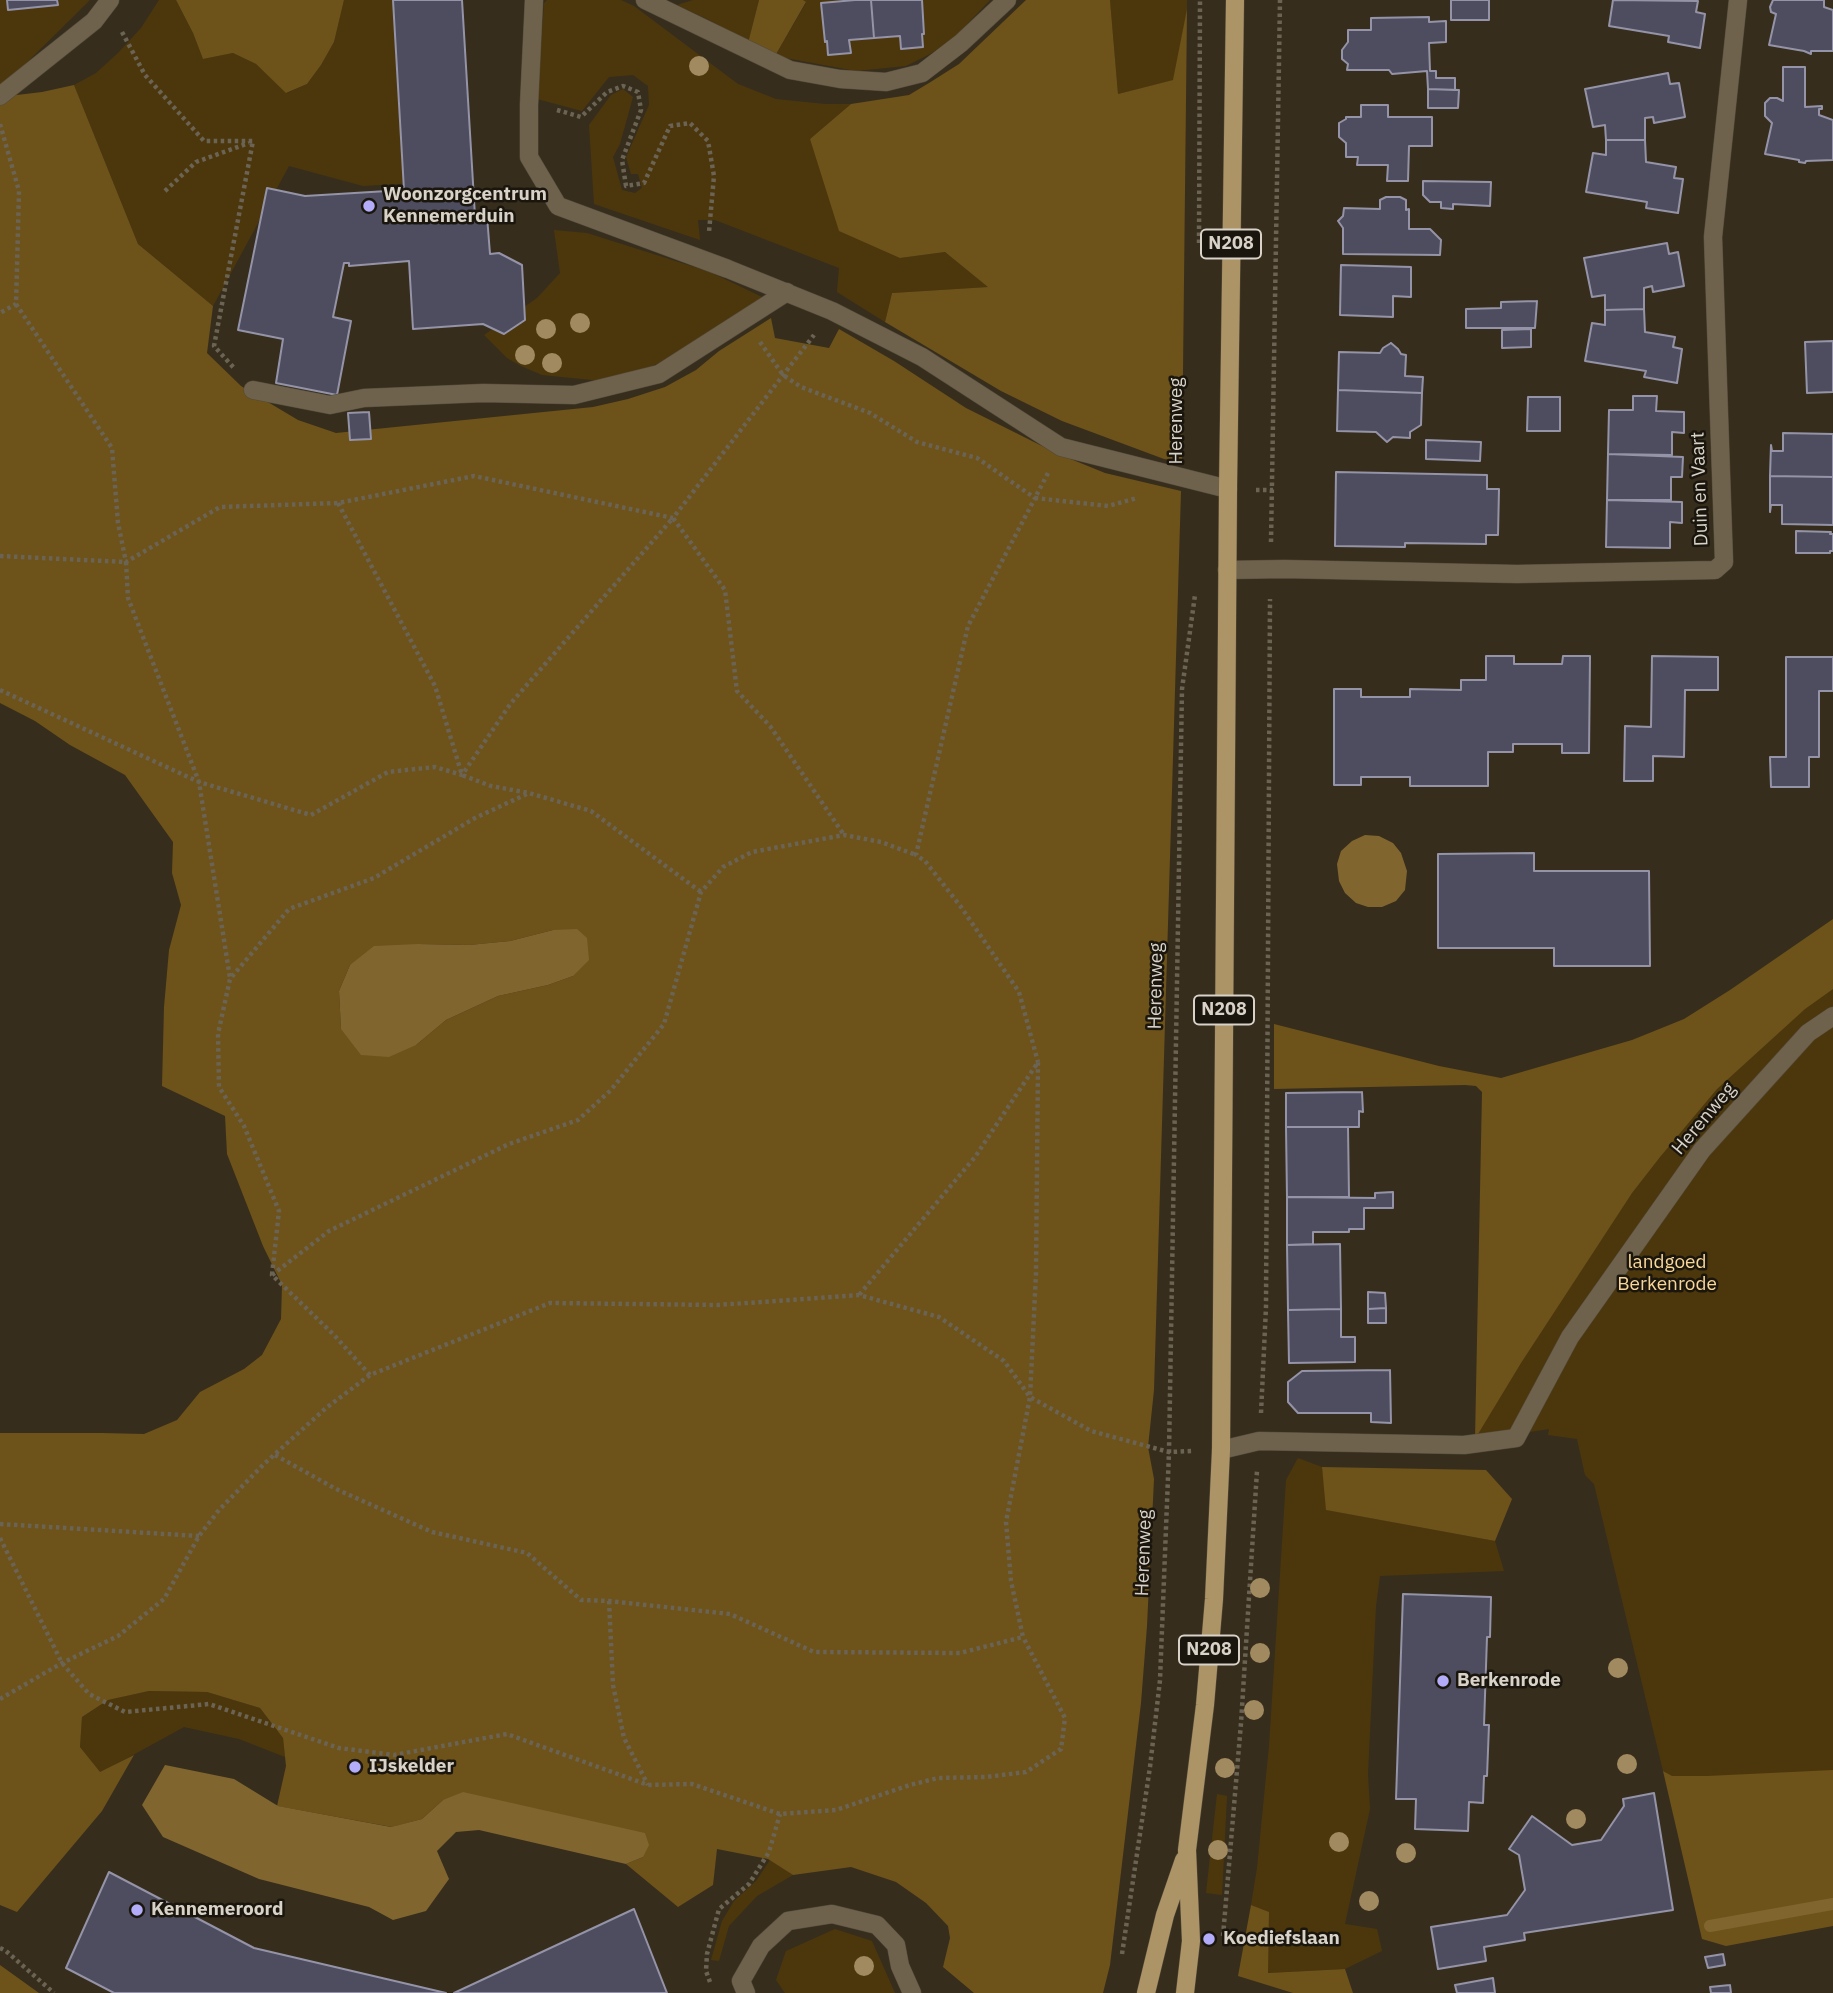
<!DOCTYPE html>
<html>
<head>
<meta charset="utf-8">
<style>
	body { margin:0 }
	canvas { display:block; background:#362d1c }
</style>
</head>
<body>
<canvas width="1833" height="1993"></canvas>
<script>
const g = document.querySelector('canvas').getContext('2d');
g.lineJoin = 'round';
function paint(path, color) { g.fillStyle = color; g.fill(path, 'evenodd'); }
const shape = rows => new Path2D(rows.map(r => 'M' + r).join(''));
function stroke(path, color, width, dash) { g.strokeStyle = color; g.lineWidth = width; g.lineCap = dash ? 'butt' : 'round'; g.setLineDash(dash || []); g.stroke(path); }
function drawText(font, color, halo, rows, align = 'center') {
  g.font = font + ' "IBM Plex Sans",sans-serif'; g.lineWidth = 5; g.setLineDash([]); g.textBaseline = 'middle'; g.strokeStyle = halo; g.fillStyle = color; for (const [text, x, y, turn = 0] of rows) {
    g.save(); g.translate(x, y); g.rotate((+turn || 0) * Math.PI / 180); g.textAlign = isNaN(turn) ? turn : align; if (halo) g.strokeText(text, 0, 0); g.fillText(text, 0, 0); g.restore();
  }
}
paint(shape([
	[0,0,90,0,0,89],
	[159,0,176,0,193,33,203,59,233,53,256,64,287,93,307,84,321,65,334,42,344,0,412,0,415,183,363,186,289,166,213,306,138,244,74,85,96,73,118,53,141,28],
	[547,0,621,0,634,6,738,84,776,99,825,104,851,104,810,139,900,258,945,252,989,287,892,293,885,322,837,292,839,268,715,220,698,220,700,240,594,204,589,125,611,95,623,89,633,97,620,144,613,157,622,190,635,193,642,188,638,174,631,174,626,157,649,105,648,86,633,75,609,77,582,111,537,99,544,3],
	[693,0,759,0,748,43,711,21,677,5],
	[803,0,990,0,953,39,930,54,906,66,856,71,775,56,806,3],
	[1110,0,1187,0,1187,10,1174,80,1118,94],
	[554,230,587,233,710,272,762,297,748,310,726,320,684,351,646,369,602,381,542,375,521,366,507,358,484,335,537,298,560,273],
	[1833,928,1833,1880,1663,1771,1594,1484,1585,1475,1577,1439,1548,1435,1549,1429,1478,1440,1522,1098,1724,1032],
	[1298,1458,1322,1467,1327,1510,1495,1541,1504,1571,1380,1576,1376,1606,1368,1774,1370,1809,1345,1924,1377,1929,1382,1951,1345,1969,1267,1973,1269,1913,1251,1905,1257,1868,1269,1746,1286,1480],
	[149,1691,207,1692,260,1708,283,1738,285,1757,239,1739,184,1727,100,1773,80,1747,82,1717,108,1700],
	[1217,1794,1227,1796,1222,1895,1206,1893],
	[770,1860,793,1875,757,1896,729,1926,719,1961,711,1960,722,1921,734,1901,756,1881],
	[835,1929,872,1941,895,1993,785,1993,776,1980,786,1951]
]), '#4c370d');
paint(shape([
	[176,0,344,0,334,42,321,65,307,84,286,93,256,64,233,53,203,59,193,33],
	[759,0,803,0,806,2,775,56,748,43],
	[1026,0,1110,0,1118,94,1173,80,1187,9,1182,461,1164,459,1062,421,1001,391,885,322,892,293,988,287,945,252,900,258,839,231,810,139,851,104,909,95,929,83,959,64],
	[74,85,138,244,213,306,207,353,241,386,298,420,336,433,593,407,628,399,665,387,696,370,719,351,771,318,775,338,829,348,839,329,894,361,966,408,1056,453,1105,473,1181,491,1154,1390,1148,1447,1154,1479,1147,1626,1141,1703,1110,1965,1103,1993,974,1993,943,1967,950,1938,948,1926,926,1903,896,1882,851,1867,793,1875,768,1859,717,1849,713,1885,678,1907,626,1864,643,1857,443,1800,422,1819,392,1827,277,1806,286,1766,283,1738,260,1708,207,1692,149,1691,108,1700,82,1717,80,1747,100,1772,134,1755,102,1811,17,1912,0,1905,0,1433,102,1433,144,1434,177,1420,200,1392,244,1369,262,1355,281,1319,282,1285,263,1246,227,1154,225,1116,162,1086,164,1007,169,950,181,905,172,873,173,842,125,775,70,745,35,721,0,703,0,97,42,92],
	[553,930,573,976,548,985,498,996,446,1020,416,1045,341,1029,339,991,350,965,418,944,469,945,510,941],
	[1833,919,1833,989,1805,1009,1717,1089,1660,1157,1632,1193,1521,1363,1475,1439,1482,1092,1476,1086,1465,1085,1274,1089,1274,1024,1439,1066,1501,1078,1632,1040,1684,1019,1730,990],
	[1322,1467,1486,1470,1512,1499,1495,1541,1326,1510],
	[1833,1770,1833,1926,1726,1946,1702,1939,1663,1771,1672,1776,1707,1776],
	[1251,1905,1269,1912,1268,1973,1345,1969,1353,1993,1293,1993,1238,1976],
	[0,1965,39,1993,0,1993]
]), '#6d521a');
paint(shape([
	[1365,835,1379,836,1393,843,1401,853,1407,871,1405,890,1396,901,1382,907,1368,907,1356,903,1345,893,1339,881,1337,864,1341,851,1352,841],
	[577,929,587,938,589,960,573,976,548,985,498,996,446,1020,416,1045,389,1057,361,1055,341,1029,339,991,350,965,374,946,418,944,469,945,510,941,553,930],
	[165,1765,234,1779,278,1806,391,1827,422,1819,443,1800,463,1792,645,1833,649,1845,643,1857,626,1864,479,1830,456,1832,437,1851,449,1879,426,1911,393,1920,369,1907,259,1879,163,1837,142,1805]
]), '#80652f');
stroke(shape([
	[1710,1926,1833,1904]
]), '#80652f', 12);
const building = shape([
	[7,0,57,0,58,5,8,10,7,0],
	[393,0,462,0,475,216,487,216,490,254,499,253,522,265,525,320,504,334,483,324,413,329,409,261,349,266,349,263,344,263,333,317,351,321,337,395,276,383,283,339,238,330,267,188,305,196,404,190,393,0],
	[855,0,871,0,874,38,849,40,851,53,828,55,827,41,825,42,821,3,855,0],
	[871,0,922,0,924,34,922,34,923,47,901,49,900,36,874,38,871,0],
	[1451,0,1489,0,1489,20,1451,20,1451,0],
	[1613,0,1698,1,1696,12,1705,14,1700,48,1668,42,1669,36,1609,26,1613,0],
	[1773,0,1824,0,1824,7,1833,10,1833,51,1811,51,1811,54,1804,51,1769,45,1776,14,1771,12,1770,7,1773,0],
	[1429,17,1429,22,1446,21,1446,42,1429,43,1430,71,1436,71,1436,78,1455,78,1455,90,1428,89,1427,71,1392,74,1389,70,1347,70,1348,64,1342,59,1342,50,1348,42,1348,30,1371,30,1371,18,1429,17],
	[1783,67,1805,67,1805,107,1822,106,1822,109,1819,109,1819,115,1833,120,1833,160,1806,161,1805,163,1799,162,1799,160,1765,154,1772,123,1765,116,1765,103,1770,98,1777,98,1783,101,1783,67],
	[1668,73,1670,84,1679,83,1685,117,1654,123,1653,117,1645,118,1645,140,1606,140,1605,125,1593,127,1585,89,1668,73],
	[1428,89,1459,90,1458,108,1428,108,1428,89],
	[1361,105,1388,105,1388,117,1432,117,1432,146,1409,146,1408,181,1387,181,1388,165,1357,165,1358,157,1346,157,1346,143,1339,137,1339,123,1346,119,1346,117,1361,117,1361,105],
	[1606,140,1645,140,1646,162,1676,167,1674,178,1683,179,1678,213,1646,208,1647,202,1586,192,1593,153,1606,155,1606,140],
	[1423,181,1491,182,1490,206,1453,204,1453,209,1441,208,1441,202,1430,202,1423,195,1423,181],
	[1386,197,1400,197,1406,200,1406,210,1409,209,1409,229,1430,229,1441,240,1440,255,1343,254,1343,228,1338,221,1343,216,1344,208,1380,209,1380,200,1386,197],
	[1667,243,1669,254,1678,252,1684,286,1653,292,1652,286,1644,288,1644,309,1605,310,1605,295,1592,297,1584,258,1667,243],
	[1341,265,1411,267,1411,297,1393,296,1393,317,1340,315,1341,265],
	[1537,301,1535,328,1466,328,1466,309,1501,308,1501,302,1537,301],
	[1644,309,1645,332,1675,337,1673,347,1682,349,1677,383,1644,377,1646,371,1585,361,1592,323,1605,325,1605,310,1644,309],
	[1531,329,1531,347,1502,348,1502,330,1531,329],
	[1833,341,1833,392,1807,393,1805,342,1833,341],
	[1391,343,1398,349,1401,354,1406,355,1405,376,1423,377,1422,393,1338,390,1339,352,1380,353,1383,348,1391,343],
	[1338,390,1422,393,1421,425,1410,432,1410,438,1393,437,1387,442,1376,432,1337,431,1338,390],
	[1633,396,1657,396,1656,411,1684,412,1684,433,1672,432,1672,455,1608,454,1609,410,1633,410,1633,396],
	[1528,397,1560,397,1560,431,1527,431,1528,397],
	[369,412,371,439,350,440,348,413,369,412],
	[1783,433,1833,434,1833,477,1770,476,1771,445,1772,451,1783,451,1783,433],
	[1426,440,1481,442,1480,461,1426,459,1426,440],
	[1608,454,1683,457,1682,477,1671,477,1671,500,1607,500,1608,454],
	[1336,472,1487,475,1487,489,1499,489,1498,535,1486,535,1486,544,1405,543,1405,547,1335,546,1336,472],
	[1770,476,1833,477,1833,525,1782,524,1782,505,1771,505,1770,512,1770,476],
	[1607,500,1682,502,1682,523,1670,522,1670,548,1606,547,1607,500],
	[1796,531,1831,532,1830,534,1833,534,1833,551,1830,551,1830,553,1796,553,1796,531],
	[1486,656,1514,656,1514,664,1562,664,1563,656,1590,656,1589,753,1562,753,1562,744,1513,744,1513,752,1488,752,1488,786,1410,786,1410,777,1361,777,1361,785,1334,785,1334,689,1361,689,1361,697,1410,697,1410,689,1461,690,1461,680,1486,680,1486,656],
	[1652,656,1718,657,1718,690,1685,690,1684,757,1653,756,1653,781,1624,781,1625,726,1651,727,1652,656],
	[1786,657,1833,657,1833,691,1819,691,1819,757,1809,757,1809,787,1771,787,1770,757,1786,757,1786,657],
	[1534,853,1534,871,1649,871,1650,966,1554,966,1554,948,1438,948,1438,854,1534,853],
	[1362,1092,1363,1112,1359,1111,1359,1127,1286,1127,1286,1093,1362,1092],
	[1286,1127,1348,1127,1349,1197,1287,1197,1286,1127],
	[1393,1192,1393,1208,1364,1208,1364,1229,1349,1229,1349,1232,1313,1232,1313,1244,1287,1245,1287,1197,1375,1198,1375,1193,1393,1192],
	[1340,1244,1341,1309,1288,1310,1287,1245,1340,1244],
	[1368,1292,1385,1293,1386,1308,1368,1309,1368,1292],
	[1386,1308,1386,1323,1368,1323,1368,1309,1386,1308],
	[1341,1309,1341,1337,1355,1337,1355,1362,1289,1363,1288,1310,1341,1309],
	[1390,1370,1391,1423,1371,1422,1371,1413,1298,1413,1288,1402,1288,1382,1302,1371,1390,1370],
	[1403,1594,1491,1597,1490,1637,1487,1637,1484,1725,1489,1725,1487,1776,1484,1776,1483,1803,1469,1802,1468,1831,1415,1829,1416,1799,1396,1799,1403,1594],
	[1654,1793,1673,1910,1524,1933,1525,1940,1484,1947,1486,1961,1438,1969,1431,1927,1507,1915,1525,1890,1519,1855,1509,1849,1532,1816,1572,1845,1601,1840,1624,1806,1623,1799,1654,1793],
	[109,1872,254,1948,446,1993,114,1993,66,1968,109,1872],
	[634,1909,667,1993,454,1993,634,1909],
	[1723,1954,1725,1965,1708,1968,1705,1957,1723,1954],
	[1493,1978,1495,1993,1457,1993,1455,1985,1493,1978],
	[1730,1985,1731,1993,1711,1993,1710,1987,1730,1985]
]);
paint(building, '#4e4d5f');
stroke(building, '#9493a7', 2);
const minor = shape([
	[534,0,529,105,529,157,558,206,728,269,832,311,922,357,1061,447,1228,489],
	[645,0,790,70,840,79,886,82,922,73,961,43,1007,0],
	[0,96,94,21,110,0],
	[253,390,330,405,364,398,483,393,574,395,659,374,787,292],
	[1227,570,1284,569,1517,574,1715,570,1724,562,1713,237,1738,0],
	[1221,1450,1259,1441,1464,1445,1516,1438,1570,1337,1702,1150,1808,1033,1833,1016],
	[746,1993,741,1981,761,1946,788,1921,832,1914,877,1925,896,1945,900,1966,912,1993]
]);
const major = shape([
	[1146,1993,1165,1915,1184,1860],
	[1185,1993,1191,1941,1187,1850,1205,1705,1214,1599,1221,1450,1228,489,1235,0]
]);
stroke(minor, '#534b3b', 19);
stroke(major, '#534b3b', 19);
stroke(shape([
	[122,32,145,75,204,141,253,141,214,346,234,368],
	[557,110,581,117,607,92,623,86,638,92,641,110,622,160,626,186,644,183,670,126,690,123,708,141,714,176,709,232],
	[0,124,19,191,16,304,0,313],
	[165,191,196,162,249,143],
	[1199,243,1200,0],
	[16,304,112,448,118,523,126,562,220,507,338,503,474,476,673,518,814,335],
	[760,342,783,375,801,387,870,413,917,442,977,458,1035,498,968,626,916,855,925,861,961,907,1019,992,1038,1062],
	[1048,473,1035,498,1108,506,1137,498],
	[1256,490,1273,490],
	[338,503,435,686,462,775,491,786,529,793,591,811,701,892],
	[1271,542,1280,0],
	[0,556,126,562,128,598,199,782,230,978],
	[0,690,199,782,311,815,388,772,435,767,462,775,511,703,673,518,725,590,737,691,770,726,844,835],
	[272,1275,279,1211,244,1126,219,1087,218,1034,230,979,289,909,374,878,475,818,529,793],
	[370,1375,334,1335,272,1275,329,1231,509,1144,578,1120,611,1090,664,1024,701,892,723,867,752,852,844,835,881,842,916,855],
	[1261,1413,1266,1307,1270,599],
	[275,1455,336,1489,432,1532,527,1553,581,1600,609,1601,730,1614,814,1652,960,1653,1023,1637,1011,1581,1006,1522,1030,1397,1036,1273,1038,1062,975,1157,859,1295],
	[0,1524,199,1536],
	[0,1538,62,1663,89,1694,125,1712,209,1704,339,1748,394,1755,507,1734,648,1785,692,1784,780,1814,836,1810,910,1785,938,1778,986,1777,1026,1772,1061,1749,1065,1718,1023,1637],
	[609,1601,613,1685,624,1738,648,1785],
	[0,1699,62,1663,118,1636,164,1599,199,1536,219,1510,264,1464,326,1408,370,1375,550,1303,718,1305,859,1295,939,1317,1004,1361,1030,1397,1091,1431,1169,1452,1192,1451],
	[1223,1936,1241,1723,1257,1471],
	[0,1948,6,1951,54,1993],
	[1122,1954,1150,1767,1160,1680,1169,1452,1182,689,1195,595],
	[710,1982,706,1971,707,1954,719,1909,749,1884,769,1852,780,1814]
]), '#6b6354', 4.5, [3.5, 3.5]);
stroke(minor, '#6e624c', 18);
stroke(major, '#ad9467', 18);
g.fillStyle = '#a18a60';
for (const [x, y] of [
	[699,66],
	[580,323],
	[546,329],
	[525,355],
	[552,363],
	[1260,1588],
	[1260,1653],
	[1618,1668],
	[1254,1710],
	[1627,1764],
	[1225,1768],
	[1576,1819],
	[1339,1842],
	[1218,1850],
	[1406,1853],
	[1369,1901],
	[864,1966]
]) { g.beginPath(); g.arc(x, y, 10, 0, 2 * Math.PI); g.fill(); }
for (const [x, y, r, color] of [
	[369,206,7,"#b3adf9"],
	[1443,1681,7,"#b3adf9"],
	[355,1767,7,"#b3adf9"],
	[137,1910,7,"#b3adf9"],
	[1209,1939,7,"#b3adf9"]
]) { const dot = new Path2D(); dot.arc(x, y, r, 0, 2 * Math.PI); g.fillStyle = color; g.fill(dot); stroke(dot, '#1a160e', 2.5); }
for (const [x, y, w] of [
	[1231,244,60],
	[1224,1010,60],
	[1209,1650,60]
]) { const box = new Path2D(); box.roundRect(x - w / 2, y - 14.5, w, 29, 5); g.fillStyle = '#1a160e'; g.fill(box); stroke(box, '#d8d2c8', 2); }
drawText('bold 18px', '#d8d2c8', null, [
	["N208",1231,244],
	["N208",1224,1010],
	["N208",1209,1650]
]);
drawText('bold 19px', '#d8d2c8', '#1a160e', [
	["Woonzorgcentrum",383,195],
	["Kennemerduin",383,217],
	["Berkenrode",1457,1681],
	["IJskelder",369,1767],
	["Kennemeroord",151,1910],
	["Koediefslaan",1223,1939]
], 'left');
drawText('19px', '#d8d2c8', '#1a160e', [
	["Herenweg",1177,421,-90],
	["Duin en Vaart",1700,489,-92],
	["Herenweg",1156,986,-89],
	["Herenweg",1704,1119,-50],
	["Herenweg",1144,1553,-88]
]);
drawText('19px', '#f8d698', '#1a160e', [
	["landgoed",1667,1263],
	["Berkenrode",1667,1285]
]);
</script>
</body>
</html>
